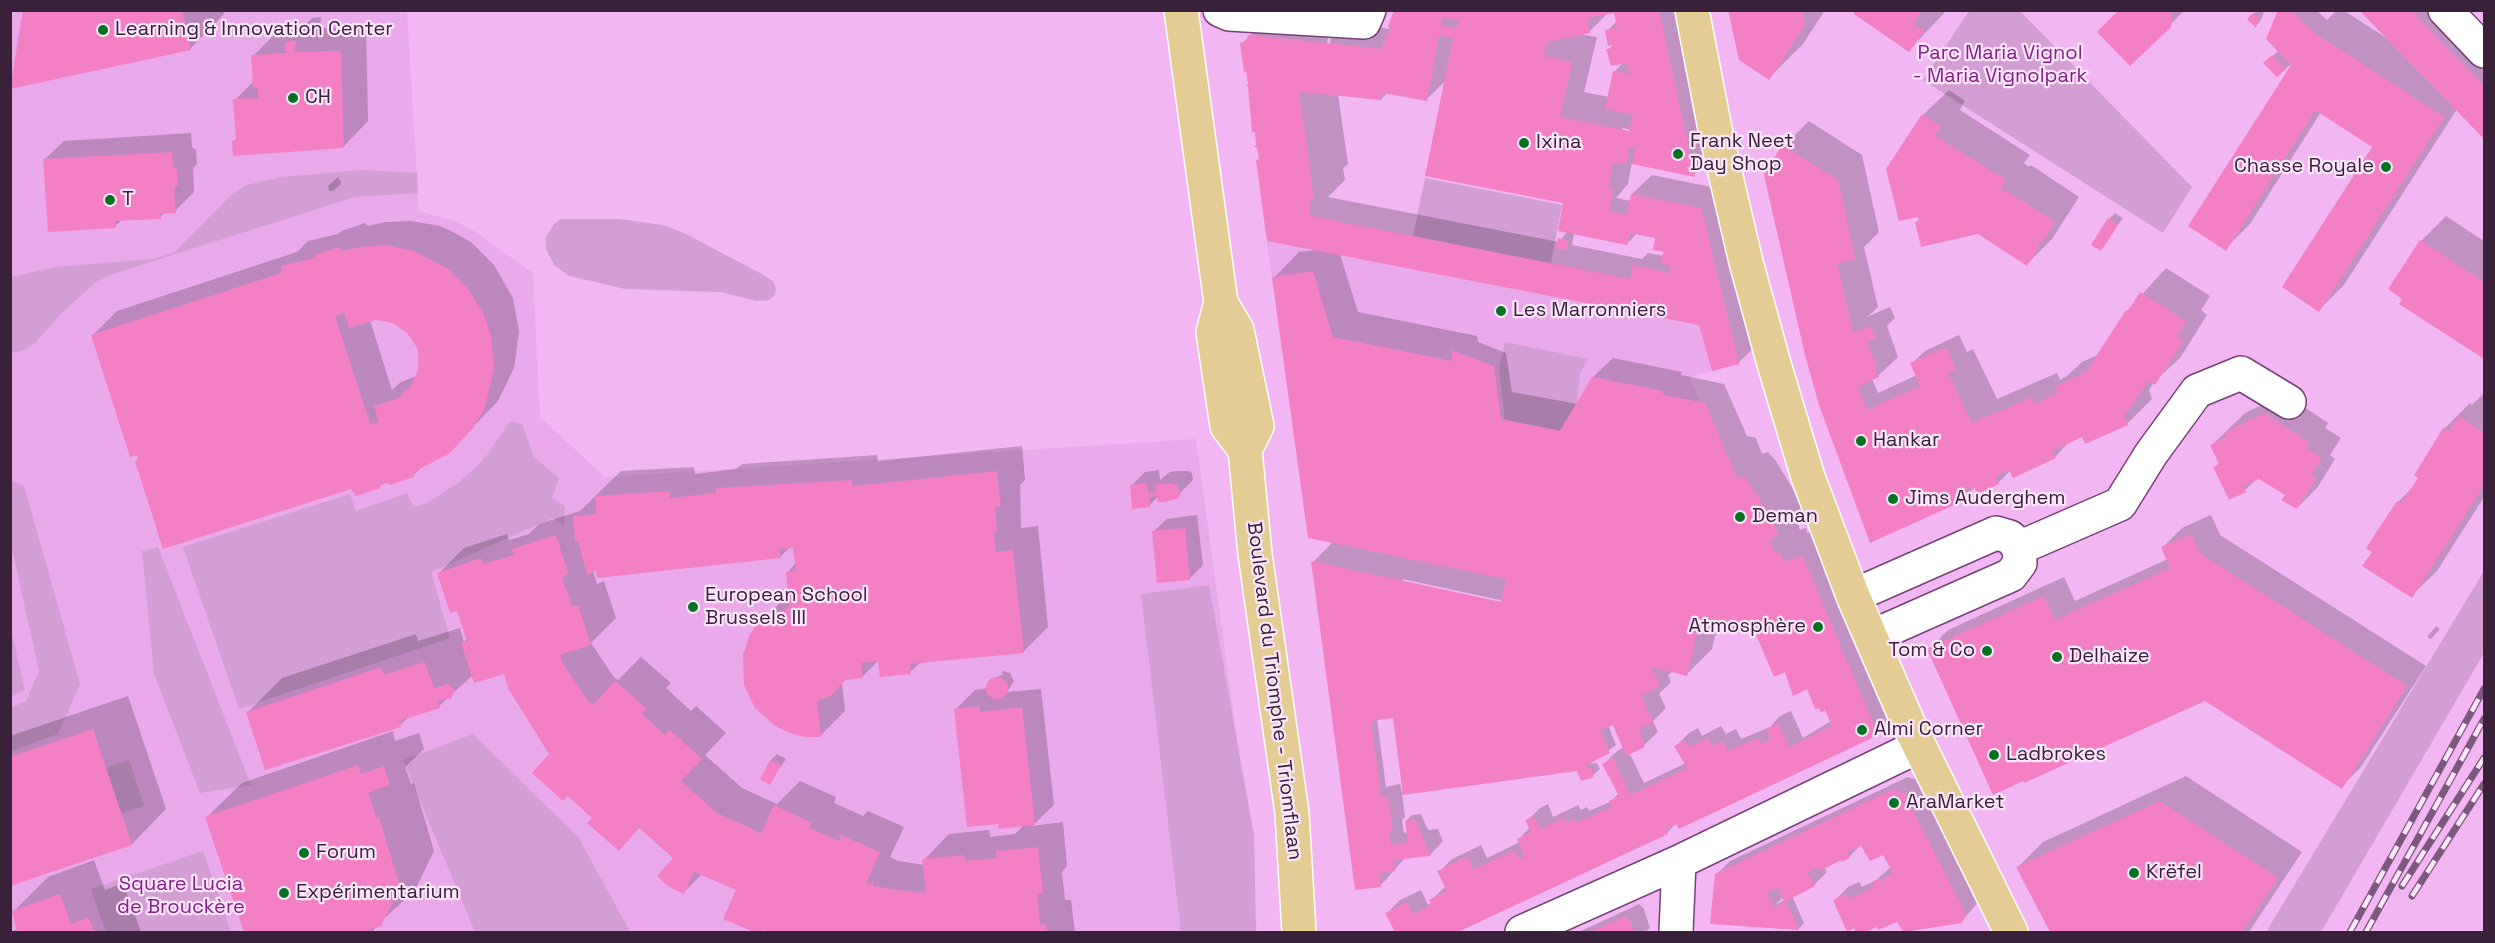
<!DOCTYPE html>
<html>
<head>
<meta charset="utf-8">
<style>
	body { margin:0 }
	#map { position:relative; width:2495px; height:943px; overflow:hidden; background:#f2b6f3; font-family:"Space Grotesk",sans-serif }
	canvas { display:block }
	.frame { position:absolute; inset:0; border:12px solid #392239; pointer-events:none }
</style>
</head>
<body>
<div id="map">
<canvas width="2495" height="943"></canvas>
<div class="frame"></div>
</div>
<script>
const g = document.querySelector('canvas').getContext('2d');
g.lineJoin = 'round';
function paint(path, color) { g.fillStyle = color; g.fill(path, 'evenodd'); }
const shape = rows => new Path2D(rows.map(r => 'M' + r).join(''));
function stroke(path, color, width, dash) { g.strokeStyle = color; g.lineWidth = width; g.lineCap = dash ? 'butt' : 'round'; g.setLineDash(dash || []); g.stroke(path); }
function drawText(font, color, halo, rows, align = 'center') {
  g.font = font + ' "Space Grotesk",sans-serif'; g.lineWidth = 4.5; g.setLineDash([]); g.textBaseline = 'middle'; g.strokeStyle = halo; g.fillStyle = color; for (const [text, x, y, turn = 0] of rows) {
    g.save(); g.translate(x, y); g.rotate((+turn || 0) * Math.PI / 180); g.textAlign = isNaN(turn) ? turn : align; if (halo) g.strokeText(text, 0, 0); g.fillText(text, 0, 0); g.restore();
  }
}
paint(shape([
	[10,11,407,11,419,211,457,222,474,231,533,273,540,417,605,477,1196,439,1249,828,1257,932,11,932],
	[1425,178,1562,205,1551,263,1722,297,1739,364,1690,377,1700,402,1663,395,1663,391,1592,377,1560,431,1286,378,1262,207,1413,236]
]), '#eaa9eb');
paint(shape([
	[1969,11,2020,11,2192,187,2163,233,1923,80],
	[361,170,417,173,418,193,355,197,113,274,96,282,63,312,34,344,22,351,11,353,11,277,55,267,153,259,175,252,231,195,246,185,282,177],
	[1425,178,1562,205,1551,263,1413,236],
	[560,219,619,219,663,225,684,233,760,273,773,281,776,288,775,295,769,300,756,301,721,292,625,289,569,276,554,265,546,249,546,237,554,224],
	[1505,342,1588,359,1580,373,1577,402,1560,431,1505,420,1499,368],
	[510,421,522,424,534,457,559,478,552,498,565,506,564,526,553,518,431,572,450,638,239,709,183,547,350,494,356,511,407,493,414,507,427,503,458,483,475,468,488,454],
	[11,481,24,486,80,684,58,734,11,751,11,708,26,701,39,671,11,544],
	[158,547,251,785,200,793,154,674,142,551],
	[2484,571,2484,653,2321,932,2266,932],
	[1209,585,1254,835,1256,932,1181,932,1141,594],
	[12,634,25,690,11,697,10,635],
	[473,734,579,838,630,932,475,932,403,760],
	[129,760,144,806,98,821,84,776],
	[203,851,231,932,106,932,91,889]
]), '#d39ed4');
paint(shape([
	[24,10,224,10,224,14,190,49],
	[1274,10,1389,29,1395,10,1675,10,1680,37,1688,36,1693,62,1685,70,1687,70,1719,150,1694,175,1632,162,1628,184,1616,198,1631,201,1632,194,1652,175,1721,189,1758,344,1738,363,1701,324,1340,254,1358,312,1477,336,1478,342,1506,353,1512,392,1578,404,1593,377,1613,358,1682,372,1681,375,1724,384,1747,436,1756,438,1762,454,1768,452,1776,461,1797,496,1802,508,1795,516,1800,530,1806,528,1807,533,1836,522,1888,716,1885,723,1871,737,1677,822,1667,833,1454,932,1396,932,1387,913,1400,900,1421,890,1428,905,1432,903,1431,900,1446,886,1439,872,1452,859,1481,845,1487,858,1520,842,1519,839,1530,827,1527,821,1540,808,1548,804,1553,817,1578,805,1581,810,1587,807,1589,811,1610,802,1619,793,1604,764,1617,751,1624,747,1613,723,1608,725,1616,745,1590,764,1597,763,1600,769,1593,775,1578,770,1402,794,1405,817,1402,820,1404,833,1408,832,1406,821,1412,815,1421,814,1428,830,1438,829,1443,841,1431,854,1406,857,1380,886,1313,562,1333,542,1274,278,1299,252,1316,250,1260,158,1248,69,1242,44],
	[1615,11,1617,21,1607,31,1615,43,1608,50,1624,62,1614,72,1609,97,1584,92,1597,37,1580,34,1589,32,1609,12],
	[1328,36,1331,36,1328,65,1324,69],
	[1446,80,1567,202,1567,232,1559,242,1328,197,1345,180,1343,168,1348,164,1338,94,1381,99,1387,93,1426,100],
	[1622,128,1646,133,1622,131],
	[1574,233,1627,244,1637,233,1657,237,1666,251,1664,256,1648,253,1642,259,1572,245],
	[1403,579,1509,602,1508,605,1403,582],
	[1760,625,1786,673,1807,687,1825,708,1831,721,1803,738,1791,711,1780,716,1770,727,1741,739,1736,729,1726,734,1721,726,1702,736,1698,728,1689,733,1676,746,1686,763,1644,783,1629,752,1644,745,1658,732,1653,721,1666,708,1659,694,1671,682,1668,675,1673,671,1687,674,1712,649,1715,636,1724,628],
	[1394,714,1404,791,1402,792,1400,784,1386,787,1377,719],
	[1730,10,1825,10,1803,44,1769,78],
	[1855,10,1947,10,1909,50],
	[2120,10,2185,10,2130,64],
	[2257,10,2264,11,2261,20,2256,26,2249,19],
	[2279,10,2316,10,2327,20,2337,10,2343,10,2388,39,2362,10,2436,10,2484,60,2484,137,2457,109,2344,285,2319,310,2374,146,2321,112,2250,224,2225,249,2299,58,2277,75,2265,63,2279,50],
	[321,17,320,28,366,27,368,121,343,147,233,142,238,137,235,100,254,81,253,56,278,31,301,29,312,18],
	[1949,90,1965,101,1960,110,2030,155,2024,163,2029,167,2031,165,2079,197,2052,239,2027,264,1978,233,1917,222,1920,219,1923,115],
	[1809,121,1862,155,1879,232,1864,247,1878,307,1867,317,1890,307,1895,318,1887,326,1898,357,1878,376,1872,379,1878,393,1917,375,1911,364,1925,351,1959,335,1967,352,1973,349,1997,399,2057,373,2060,380,2067,376,2082,362,2100,354,2127,311,2166,268,2210,296,2201,310,2207,315,2180,358,2154,382,2149,390,2152,399,2127,424,2071,440,2055,457,2011,470,1998,483,1975,487,1964,498,1870,541,1784,146],
	[191,133,192,147,196,150,197,164,193,168,194,192,175,211,165,212,160,217,122,220,115,226,44,160,64,141],
	[338,177,341,182,340,185,333,191,329,191,328,186],
	[2115,213,2123,218,2101,249,2109,219],
	[2446,216,2484,241,2484,357,2401,304,2421,241],
	[411,221,440,226,457,234,472,243,494,265,513,298,519,331,514,368,498,401,449,452,423,465,413,476,352,487,136,461,139,458,92,336,117,311,297,252,308,241,338,234,342,231,365,223,368,226,386,222],
	[376,319,393,322,408,332,419,349,420,370,417,376,401,382,392,390,370,320],
	[2484,393,2484,497,2437,571,2411,596,2374,552,2398,502,2414,486,2445,428,2470,403,2472,405],
	[2285,394,2328,423,2325,428,2341,438,2330,455,2335,459,2317,488,2297,508,2287,494,2259,477,2245,490,2215,467,2220,462,2212,445,2245,413],
	[1022,446,1025,480,1020,485,1021,528,1038,526,1048,627,1023,652,922,661,910,672,880,659,862,677,847,678,842,683,845,711,820,736,764,619,789,594,787,573,796,563,794,546,791,546,780,557,593,571,597,584,604,581,616,618,591,643,613,676,618,680,641,657,671,683,666,688,691,711,696,706,726,733,705,755,742,788,777,804,800,781,836,797,834,803,863,816,868,811,904,827,890,857,898,861,925,865,924,860,949,834,989,830,990,837,1015,834,1024,825,956,709,975,690,988,688,990,681,1003,674,1002,672,997,675,1003,671,1010,673,1014,681,1007,692,1041,689,1054,805,1032,826,1063,822,1067,866,1062,872,1065,900,1071,900,1075,932,773,932,766,929,758,932,725,918,738,890,702,874,684,892,675,858,640,827,619,849,594,818,568,794,551,755,505,672,473,675,439,706,410,716,400,725,248,712,282,678,416,634,418,641,460,628,464,642,467,639,458,609,439,573,464,548,507,534,509,540,529,534,539,524,580,511,621,471,694,467,695,474,736,469,742,464,877,455,878,461],
	[1159,470,1160,480,1170,472,1176,471,1188,471,1192,473,1193,480,1176,497,1158,496,1149,506,1132,485,1145,472],
	[1197,515,1203,565,1190,578,1153,532,1167,519],
	[2211,515,2220,535,2426,666,2361,767,2341,787,2205,700,1928,650,1948,630,2064,577,2075,601,2168,559,2163,547,2182,528],
	[2436,626,2440,629,2431,639,2427,637],
	[128,696,166,809,132,844,10,885,10,736],
	[393,731,395,741,419,733,424,749,405,767,411,784,414,783,434,851,415,890,375,927,373,932,246,932,207,817,242,783],
	[777,754,786,759,769,783,762,779,771,760],
	[2186,776,2302,852,2249,932,2052,932,2018,867,2043,842],
	[1908,777,1917,780,1979,901,1961,922,1904,932,1898,919,1858,932,1835,900,1848,887,1859,882,1862,887,1875,881,1891,867,1884,853,1862,844,1849,857,1842,858,1824,867,1827,872,1814,885,1792,896,1804,923,1798,929,1712,922,1716,875,1730,861],
	[1784,896,1785,900,1775,905],
	[94,860,105,890,123,883,141,932,10,932,18,929,13,912,48,877],
	[1639,904,1644,909,1650,928,1645,932,1579,932]
]), '#0003');
paint(shape([
	[23,10,182,10,191,50,10,89],
	[1394,10,1659,10,1695,177,1632,164,1635,148,1629,147,1626,164,1613,162,1608,188,1613,190,1609,211,1626,215,1631,194,1701,208,1739,364,1712,371,1699,325,1267,241,1256,160,1259,159,1257,147,1254,147,1256,145,1255,132,1252,132,1248,86,1246,87,1248,84,1246,71,1244,72,1240,43,1246,41,1248,35,1381,49,1391,28,1388,27],
	[1614,13,1617,28,1605,30,1608,46,1612,45,1613,48,1606,49,1611,66,1627,63,1630,74,1613,71,1605,109,1633,115,1629,131,1560,117,1572,62,1543,56,1547,42,1590,33,1587,18],
	[1442,17,1459,20,1457,28,1441,26],
	[1439,35,1453,38,1425,176,1563,203,1558,231,1627,245,1630,233,1655,238,1653,250,1664,252,1660,260,1664,265,1671,265,1669,273,1633,265,1630,279,1311,216,1309,200,1314,199,1299,92,1381,100,1383,93,1427,101],
	[1728,10,1802,10,1805,25,1769,80,1739,60],
	[1854,10,1922,10,1913,24,1924,31,1909,52,1854,14],
	[2119,10,2171,10,2171,27,2130,66,2097,32],
	[2278,10,2290,10,2313,32,2444,117,2319,312,2282,287,2372,147,2315,110,2226,251,2188,226,2291,65,2266,39],
	[2359,10,2410,10,2476,77,2484,86,2484,139],
	[2253,13,2259,18,2256,28,2247,19],
	[296,41,295,52,341,51,344,148,233,156,232,141,236,140,233,99,258,98,258,87,253,87,251,55,286,53,285,42],
	[2272,55,2286,69,2277,77,2263,63],
	[1922,114,1941,126,1935,136,2006,180,2000,189,2003,192,2005,190,2055,222,2043,242,2041,241,2037,246,2039,247,2027,266,1978,234,1921,247,1915,222,1919,221,1918,217,1899,221,1886,169],
	[1782,145,1838,180,1855,259,1837,263,1853,333,1871,326,1876,338,1867,343,1876,364,1875,367,1879,377,1857,387,1867,410,1920,386,1910,363,1946,347,1956,369,1948,373,1972,423,2032,397,2035,404,2058,393,2055,387,2086,372,2126,310,2128,311,2140,292,2186,321,2177,336,2183,341,2155,385,2149,380,2124,416,2128,425,2085,444,2082,437,2052,451,2056,458,2013,478,2009,470,1996,476,1999,484,1977,494,1974,486,1962,492,1965,500,1870,543,1819,405,1805,355,1764,175],
	[172,152,173,167,177,169,178,185,174,188,176,213,160,214,161,219,115,221,116,228,48,232,43,159],
	[2108,218,2118,225,2101,251,2091,245],
	[1558,238,1568,241,1566,251,1556,248],
	[2420,240,2484,282,2484,359,2399,304,2402,299,2388,289],
	[385,245,414,251,447,268,469,290,483,313,491,335,494,368,485,408,473,428,450,453,414,472,414,477,390,485,387,483,381,485,380,488,356,496,351,489,163,549,135,461,138,460,137,455,130,457,91,335,281,273,281,266,314,258,315,255,339,247,342,251,360,247],
	[344,313,349,328,376,320,393,323,407,333,418,349,418,370,412,385,397,399,374,406,379,422,370,424,335,316],
	[1313,271,1333,337,1452,361,1451,350,1494,366,1501,419,1560,431,1592,377,1663,391,1663,395,1705,403,1737,479,1743,476,1751,486,1773,521,1778,535,1769,540,1775,554,1780,552,1784,562,1802,555,1876,730,1872,738,1679,829,1676,824,1666,829,1668,834,1458,932,1395,932,1385,913,1407,902,1413,914,1431,905,1429,900,1447,891,1437,871,1467,857,1473,870,1515,850,1519,859,1525,857,1517,839,1531,832,1525,820,1534,816,1540,829,1565,817,1567,822,1574,819,1576,823,1612,807,1609,801,1619,796,1602,764,1613,758,1630,795,1687,768,1674,746,1685,740,1688,748,1708,738,1712,746,1723,741,1728,751,1758,738,1761,745,1770,738,1766,729,1778,723,1789,747,1832,726,1825,710,1821,713,1819,708,1815,709,1807,689,1793,696,1785,672,1774,677,1754,630,1745,633,1699,625,1687,676,1651,667,1660,686,1641,695,1653,722,1638,730,1645,747,1626,756,1613,725,1600,731,1610,753,1586,765,1586,768,1591,768,1594,777,1581,781,1577,771,1403,795,1393,718,1371,721,1381,797,1388,797,1393,832,1389,832,1391,845,1408,843,1405,821,1415,819,1431,856,1393,860,1395,871,1380,873,1381,887,1355,890,1311,561,1501,602,1506,579,1308,538,1272,277],
	[2265,413,2309,443,2306,448,2322,458,2311,475,2316,479,2297,509,2281,500,2285,495,2259,479,2243,486,2246,492,2229,500,2213,467,2219,464,2210,445,2226,437,2224,433],
	[2459,416,2484,433,2484,485,2412,598,2362,566,2372,552,2366,548,2397,501,2401,504,2418,478,2414,475,2444,427,2449,431],
	[997,471,1001,506,995,507,997,532,994,532,996,552,1013,550,1024,653,910,664,911,674,880,677,878,661,861,663,863,678,845,680,832,695,817,701,821,737,805,737,789,733,774,725,755,708,744,685,743,655,750,634,762,618,766,621,789,607,786,572,796,571,793,548,779,549,781,558,597,578,596,571,587,575,578,541,575,542,573,516,596,514,595,496,670,491,670,498,716,493,716,488,852,480,853,486],
	[1147,483,1148,493,1156,492,1155,485,1168,483,1177,485,1181,494,1177,499,1164,502,1158,502,1157,496,1149,497,1150,507,1132,509,1130,485],
	[1185,528,1190,580,1157,583,1152,531],
	[2191,534,2201,554,2407,686,2342,789,2205,701,2024,783,2023,781,1993,795,1927,649,2044,596,2055,620,2170,568,2161,547],
	[556,535,569,575,562,577,572,607,578,605,591,645,560,655,562,662,588,701,593,705,615,681,647,709,642,714,665,735,670,730,702,759,681,781,717,813,761,833,774,805,812,823,809,828,839,841,841,835,880,852,866,883,871,885,873,879,873,886,919,893,919,890,922,893,926,892,922,859,964,855,965,861,997,858,996,851,1038,847,1043,893,1037,893,1040,925,1046,924,1047,932,769,932,764,930,763,932,754,932,723,919,736,890,694,872,684,894,669,887,657,876,673,858,639,828,619,851,587,823,592,818,568,796,563,801,532,773,549,754,508,688,504,674,474,683,461,643,467,641,457,611,450,613,437,573,481,558,483,564,514,555,512,549],
	[425,662,434,688,448,684,455,690,451,699,438,700,440,708,399,721,401,727,265,770,246,712,381,667,384,675],
	'986 688a11 11 0 1 1 22 0a11 11 0 1 1-22 0Z',
	[980,706,980,712,1022,707,1035,825,999,829,998,824,967,827,954,709],
	[93,729,132,845,10,886,10,757],
	[770,760,781,765,770,785,760,779],
	[358,765,361,774,384,766,390,785,368,793,376,817,379,817,400,887,381,926,369,930,369,932,244,932,205,817],
	[1894,789,1904,793,1946,875,1966,915,1962,923,1903,932,1897,922,1878,930,1877,927,1865,932,1856,932,1854,928,1847,932,1833,900,1846,894,1849,899,1874,887,1872,882,1878,879,1879,882,1893,873,1883,855,1870,861,1861,846,1847,852,1850,858,1842,862,1841,860,1820,871,1818,867,1807,873,1815,886,1804,892,1784,902,1778,887,1767,893,1774,908,1786,902,1799,930,1710,924,1715,874],
	[2160,801,2278,878,2242,932,2050,932,2016,867],
	[60,894,71,924,88,917,95,932,17,932,12,911],
	[1626,916,1631,922,1633,932,1591,932]
]), '#f380c2');
const minor = shape([
	[1220,10,1229,14,1364,22,1369,10],
	[2445,10,2484,51],
	[2019,548,2120,504,2151,454,2197,391,2241,373,2289,402],
	[1853,596,1996,533,2010,537,2019,548,2020,563,2011,575,1871,637],
	[1522,932,1679,862,1919,746],
	[1676,932,1679,862]
]);
const major = shape([
	[1181,10,1221,303,1213,332,1227,426,1245,450,1255,554,1292,813,1299,932],
	[1692,10,1716,134,1746,262,1774,364,1808,477,1853,596,1909,725,2011,932],
	[1221,303,1237,330,1257,426,1245,450]
]);
stroke(minor, '#754177', 36);
stroke(major, '#fff', 36);
stroke(minor, '#fff', 33);
stroke(major, '#e4cd95', 33);
const rail = shape([
	[2402,886,2484,758],
	[2412,896,2484,784],
	[2350,932,2484,689],
	[2366,932,2484,719]
]);
stroke(rail, '#7c587d', 7);
stroke(rail, '#fee6fe', 4.5, [14]);
for (const [x, y, r, color] of [
	[103,30,6,"#057123"],
	[293,98,6,"#057123"],
	[1524,143,6,"#057123"],
	[1678,154,6,"#057123"],
	[2386,167,6,"#057123"],
	[110,200,6,"#057123"],
	[1501,311,6,"#057123"],
	[1861,441,6,"#057123"],
	[1893,499,6,"#057123"],
	[1740,517,6,"#057123"],
	[693,607,6,"#057123"],
	[1818,627,6,"#057123"],
	[1987,651,6,"#057123"],
	[2057,657,6,"#057123"],
	[1862,730,6,"#057123"],
	[1994,755,6,"#057123"],
	[1894,803,6,"#057123"],
	[304,853,6,"#057123"],
	[2134,873,6,"#057123"],
	[284,893,6,"#057123"]
]) { const dot = new Path2D(); dot.arc(x, y, r, 0, 2 * Math.PI); g.fillStyle = color; g.fill(dot); stroke(dot, '#fee6fe', 2); }
drawText('20px', '#392239', '#fee6fe', [
	["Learning & Innovation Center",115,30],
	["CH",305,98],
	["Frank Neet",1690,142],
	["Day Shop",1690,165],
	["Ixina",1536,143],
	["Chasse Royale",2374,167,"right"],
	["T",122,200],
	["Les Marronniers",1513,311],
	["Hankar",1873,441],
	["Jims Auderghem",1905,499],
	["Deman",1752,517],
	["European School",705,596],
	["Brussels III",705,619],
	["Atmosphère",1806,627,"right"],
	["Tom & Co",1975,651,"right"],
	["Delhaize",2069,657],
	["Almi Corner",1874,730],
	["Ladbrokes",2006,755],
	["AraMarket",1906,803],
	["Forum",316,853],
	["Krëfel",2146,873],
	["Expérimentarium",296,893]
], 'left');
drawText('20px', '#871c8c', '#fee6fe', [
	["Parc Maria Vignol",2000,54],
	["- Maria Vignolpark",2000,77],
	["Square Lucia",181,885],
	["de Brouckère",181,908]
]);
drawText('20px', '#392239', '#fee6fe', [
	["Boulevard du Triomphe - Triomflaan",1274,691,83]
]);
</script>
</body>
</html>
